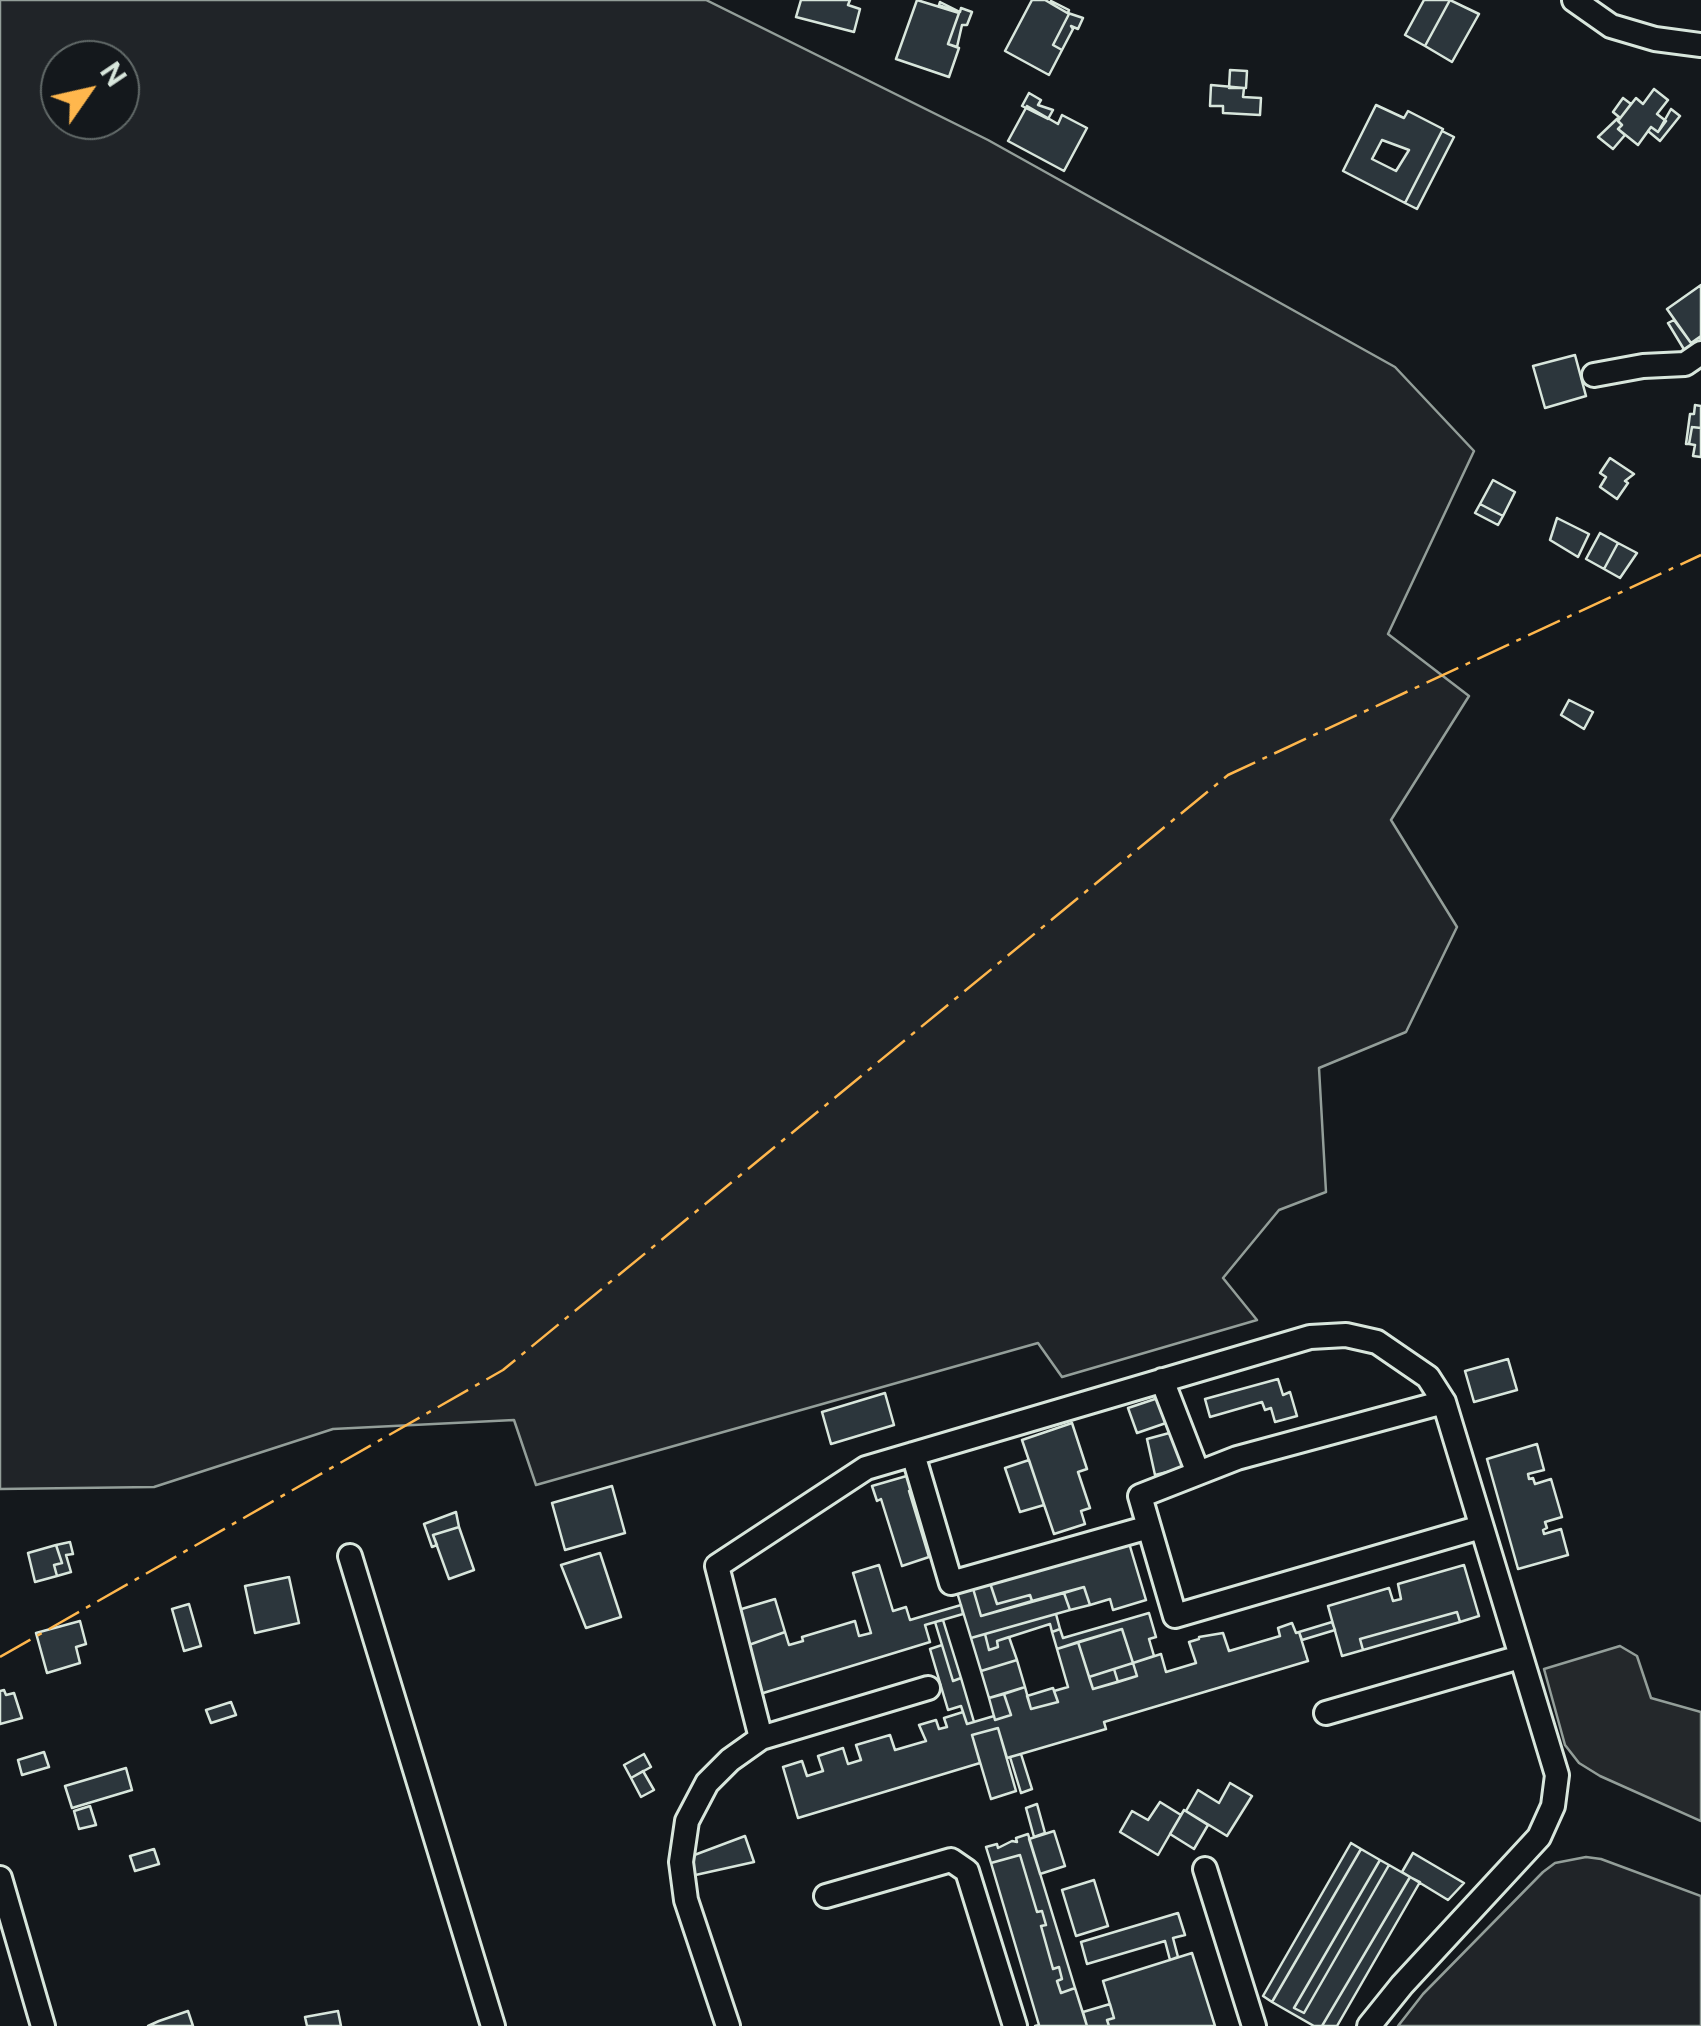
<!DOCTYPE html>
<html>
<head>
<meta charset="utf-8">
<style>
	body { margin:0 }
	#map { position:relative; width:1701px; height:2026px; overflow:hidden; background:#14181c; font-family:"Public Sans",sans-serif }
	canvas { display:block }
	.north { position:absolute; left:40px; top:40px; width:100px; height:100px; box-sizing:border-box; background:#14181c; border:2px solid #626a69; border-radius:50%; rotate:56deg; font-size:28px; font-weight:700; line-height:40px; text-align:center; color:#d8e6dc }
	.north::after { content:''; display:block; margin:auto; width:35px; height:45px; background:#ffb74d; clip-path:polygon(50% 0,100% 100%,50% 72%,0 100%) }
</style>
</head>
<body>
<div id="map">
<canvas width="1701" height="2026"></canvas>
<div class="north">N</div>
</div>
<script>
const g = document.querySelector('canvas').getContext('2d');
g.lineJoin = 'round';
function paint(path, color) { g.fillStyle = color; g.fill(path, 'evenodd'); }
const shape = rows => new Path2D(rows.map(r => 'M' + r).join(''));
function stroke(path, color, width, dash) { g.strokeStyle = color; g.lineWidth = width; g.lineCap = dash ? 'butt' : 'round'; g.setLineDash(dash || []); g.stroke(path); }
const green = shape([
	[0,0,706,0,988,140,1395,367,1474,451,1388,634,1469,696,1391,820,1457,927,1406,1032,1319,1068,1326,1192,1279,1210,1223,1278,1257,1320,1062,1377,1038,1343,536,1485,514,1420,333,1429,154,1487,0,1489,0,0],
	[120,60,120,120,60,120,60,60,120,60],
	[1586,1857,1601,1859,1701,1896,1701,2026,1398,2026,1423,1994,1543,1872,1555,1863,1586,1857]
]);
paint(green, '#202428');
stroke(green, '#939e99', 2.5);
const parking = shape([
	[1620,1646,1637,1656,1651,1698,1701,1712,1701,1821,1600,1776,1579,1763,1565,1745,1544,1669,1620,1646]
]);
paint(parking, '#24282b');
stroke(parking, '#939e99', 2.5);
const building = shape([
	[801,0,850,0,848,5,860,9,854,32,796,17,801,0],
	[917,0,959,13,948,44,959,48,949,77,896,59,917,0],
	[1032,0,1045,0,1069,14,1053,45,1062,50,1049,75,1005,51,1032,0],
	[1424,0,1450,0,1425,46,1405,35,1424,0],
	[1450,0,1479,14,1452,62,1425,46,1450,0],
	[1051,1,1069,10,1068,13,1083,18,1078,29,1071,26,1073,29,1062,50,1053,45,1069,14,1050,3,1051,1],
	[940,2,960,12,961,8,972,12,967,25,962,25,957,47,948,44,959,13,939,5,940,2],
	[1230,70,1247,71,1246,88,1229,88,1230,70],
	[1211,85,1244,88,1243,97,1261,98,1260,115,1223,113,1223,106,1210,106,1211,85],
	[1654,89,1668,100,1657,114,1666,121,1658,132,1651,127,1638,145,1618,129,1622,125,1618,121,1636,98,1643,104,1654,89],
	[1029,93,1041,100,1038,105,1053,110,1048,119,1022,106,1029,93],
	[1623,98,1631,104,1618,121,1622,125,1618,129,1625,135,1613,149,1598,137,1619,117,1613,112,1623,98],
	[1376,105,1404,118,1408,111,1443,129,1405,203,1343,171,1376,105],
	[1027,106,1058,124,1062,115,1087,128,1064,171,1008,141,1027,106],
	[1671,109,1680,116,1660,141,1648,131,1651,127,1658,132,1671,109],
	[1442,131,1454,137,1417,209,1405,203,1442,131],
	[1382,140,1409,150,1396,171,1372,159,1382,140],
	[1701,285,1701,336,1691,343,1667,309,1701,285],
	[1674,320,1691,343,1701,336,1701,347,1688,356,1668,323,1674,320],
	[1575,355,1586,396,1545,408,1533,366,1575,355],
	[1695,405,1701,406,1701,428,1692,427,1689,444,1686,444,1690,414,1694,414,1695,405],
	[1692,427,1701,428,1701,457,1693,456,1695,445,1689,444,1692,427],
	[1610,458,1634,474,1625,481,1628,483,1617,499,1600,487,1606,477,1600,473,1610,458],
	[1493,480,1515,492,1503,516,1480,504,1493,480],
	[1480,504,1503,516,1498,525,1475,513,1480,504],
	[1557,518,1589,534,1578,557,1550,540,1557,518],
	[1600,533,1618,543,1604,569,1586,559,1600,533],
	[1618,543,1637,553,1620,578,1604,569,1618,543],
	[1569,700,1593,712,1584,729,1561,715,1569,700],
	[1508,1359,1517,1390,1474,1402,1465,1371,1508,1359],
	[1278,1379,1283,1395,1290,1392,1297,1416,1275,1422,1271,1408,1265,1410,1262,1402,1210,1417,1205,1399,1278,1379],
	[885,1393,894,1425,831,1444,822,1412,885,1393],
	[1158,1398,1166,1423,1137,1433,1128,1408,1158,1398],
	[1072,1423,1087,1469,1078,1472,1090,1508,1081,1511,1085,1524,1054,1534,1022,1440,1072,1423],
	[1173,1432,1184,1468,1155,1475,1147,1439,1173,1432],
	[1537,1444,1544,1470,1528,1474,1529,1479,1533,1478,1535,1484,1551,1479,1562,1517,1545,1522,1547,1528,1543,1530,1544,1534,1561,1529,1568,1555,1518,1569,1487,1459,1537,1444],
	[1029,1460,1044,1505,1020,1512,1005,1468,1029,1460],
	[910,1475,915,1489,909,1491,929,1557,902,1566,881,1499,877,1501,872,1486,910,1475],
	[612,1486,625,1533,565,1550,552,1503,612,1486],
	[456,1512,459,1527,433,1535,437,1545,432,1547,424,1524,456,1512],
	[459,1527,474,1570,449,1579,433,1535,459,1527],
	[70,1542,73,1554,66,1555,71,1572,57,1576,54,1565,62,1563,56,1545,70,1542],
	[1129,1543,1146,1600,1113,1610,1110,1599,1090,1605,1084,1587,1032,1601,1030,1595,997,1604,989,1580,1129,1543],
	[56,1545,62,1563,54,1565,57,1576,35,1582,28,1553,56,1545],
	[600,1553,621,1617,586,1628,561,1565,600,1553],
	[879,1565,893,1611,906,1607,910,1620,961,1605,963,1614,925,1625,930,1642,760,1694,746,1646,785,1632,789,1645,803,1641,802,1637,855,1621,859,1636,871,1633,853,1573,879,1565],
	[1464,1565,1479,1616,1460,1622,1457,1612,1360,1639,1363,1650,1342,1656,1328,1606,1389,1588,1393,1601,1401,1599,1398,1584,1464,1565],
	[289,1577,299,1623,255,1633,245,1586,289,1577],
	[989,1580,997,1604,1030,1595,1032,1601,981,1616,972,1585,989,1580],
	[972,1585,981,1616,1064,1593,1070,1610,971,1638,956,1589,972,1585],
	[1084,1587,1090,1605,1070,1610,1064,1593,1084,1587],
	[775,1599,785,1632,746,1646,735,1611,775,1599],
	[189,1604,201,1646,184,1651,172,1609,189,1604],
	[1457,1612,1460,1622,1363,1650,1360,1639,1457,1612],
	[1149,1613,1156,1637,1149,1639,1154,1656,1133,1663,1122,1629,1057,1649,1052,1632,1060,1629,1063,1638,1149,1613],
	[1056,1614,1060,1629,1052,1632,1050,1624,997,1641,998,1647,989,1650,985,1634,1056,1614],
	[943,1620,961,1678,953,1681,935,1622,943,1620],
	[80,1621,86,1644,76,1647,80,1663,47,1673,36,1633,80,1621],
	[1332,1622,1335,1630,1302,1640,1299,1632,1332,1622],
	[1292,1623,1296,1633,1299,1632,1308,1661,1104,1722,1106,1729,1007,1758,998,1728,972,1735,980,1763,798,1818,783,1767,802,1761,807,1776,823,1771,818,1756,843,1748,848,1764,861,1760,856,1745,890,1735,895,1750,926,1741,919,1725,936,1720,939,1729,947,1727,944,1718,963,1712,967,1724,994,1716,995,1720,1011,1715,1004,1694,1025,1687,1031,1709,1058,1702,1054,1691,1068,1687,1057,1649,1078,1642,1093,1689,1137,1676,1133,1663,1161,1654,1166,1672,1196,1663,1189,1642,1199,1639,1199,1637,1223,1633,1229,1651,1280,1636,1278,1628,1292,1623],
	[1122,1629,1133,1663,1089,1677,1078,1642,1122,1629],
	[985,1634,989,1650,998,1647,997,1641,1009,1637,1017,1660,981,1671,971,1638,985,1634],
	[942,1645,953,1681,961,1678,974,1722,967,1724,961,1706,948,1710,930,1649,942,1645],
	[1017,1660,1025,1687,989,1698,981,1671,1017,1660],
	[1133,1663,1137,1676,1118,1682,1114,1669,1133,1663],
	[1114,1669,1118,1682,1093,1689,1089,1677,1114,1669],
	[1053,1688,1058,1702,1031,1709,1027,1696,1053,1688],
	[4,1690,6,1695,14,1693,22,1718,0,1724,0,1691,4,1690],
	[1004,1694,1011,1715,995,1720,989,1698,1004,1694],
	[231,1702,236,1715,211,1723,206,1710,231,1702],
	[998,1728,1016,1791,991,1799,972,1735,998,1728],
	[44,1752,49,1767,22,1775,18,1760,44,1752],
	[644,1754,651,1767,631,1778,624,1765,644,1754],
	[1021,1754,1032,1789,1021,1793,1010,1757,1021,1754],
	[126,1768,132,1790,72,1808,65,1786,126,1768],
	[643,1771,654,1790,641,1797,631,1778,643,1771],
	[1230,1783,1252,1796,1227,1836,1186,1811,1198,1790,1219,1803,1230,1783],
	[1160,1802,1181,1815,1158,1855,1120,1832,1132,1811,1148,1820,1160,1802],
	[1037,1804,1045,1833,1034,1837,1026,1808,1037,1804],
	[90,1806,96,1825,79,1829,74,1811,90,1806],
	[1184,1810,1208,1825,1194,1849,1170,1834,1184,1810],
	[1054,1831,1065,1866,1040,1874,1029,1839,1054,1831],
	[1028,1834,1075,1988,1061,1993,1057,1981,1062,1979,1059,1967,1053,1969,1041,1926,1046,1925,1042,1911,1037,1912,1020,1855,991,1863,986,1847,997,1844,998,1848,1012,1841,1017,1842,1016,1838,1028,1834],
	[745,1836,754,1862,691,1876,689,1857,745,1836],
	[1351,1843,1361,1849,1272,2002,1263,1996,1351,1843],
	[154,1849,159,1864,135,1871,130,1856,154,1849],
	[1361,1849,1380,1860,1294,2008,1304,2013,1389,1865,1410,1877,1322,2026,1314,2026,1272,2002,1361,1849],
	[1413,1853,1464,1883,1448,1900,1402,1872,1413,1853],
	[1020,1855,1037,1912,1042,1911,1046,1925,1041,1926,1053,1969,1059,1967,1062,1979,1057,1981,1061,1993,1075,1988,1087,2026,1035,2026,1039,2025,991,1863,1020,1855],
	[1380,1860,1389,1865,1304,2013,1294,2008,1380,1860],
	[1410,1877,1420,1882,1337,2026,1322,2026,1410,1877],
	[1094,1880,1108,1926,1076,1936,1062,1890,1094,1880],
	[1178,1913,1185,1935,1173,1938,1178,1957,1170,1960,1165,1941,1087,1964,1081,1942,1178,1913],
	[1192,1953,1215,2026,1109,2026,1107,2020,1114,2018,1103,1981,1192,1953],
	[1110,2004,1114,2018,1107,2020,1109,2026,1087,2026,1083,2012,1110,2004],
	[188,2011,193,2026,148,2026,159,2021,188,2011],
	[338,2011,341,2026,307,2026,305,2017,338,2011]
]);
paint(building, '#2c363c');
stroke(building, '#d8e6dc', 2.5);
const minor = shape([
	[1574,0,1611,26,1655,39,1701,45],
	[1594,375,1643,366,1685,364,1701,353],
	[1162,1380,1198,1473],
	[1444,1402,1237,1458,1140,1496,1149,1527,1175,1616,1481,1527],
	[913,1454,951,1583,1149,1527],
	[350,1556,493,2026],
	[1326,1713,1520,1657],
	[761,1738,717,1566,866,1468,1310,1337,1346,1335,1377,1342,1428,1377,1444,1402,1557,1775,1553,1806,1539,1837,1402,1985,1369,2026],
	[1205,1869,1254,2026],
	[0,1878,43,2026],
	[826,1896,951,1860,967,1871,1015,2026],
	[728,2026,686,1900,681,1862,687,1821,707,1783,730,1760,761,1738,928,1688]
]);
stroke(minor, '#d8e6dc', 28);
stroke(minor, '#14181c', 22);
stroke(shape([
	[0,1657,503,1370,1228,775,1701,555]
]), '#ffb74d', 2.5, [35, 8, 5, 8]);
</script>
</body>
</html>
